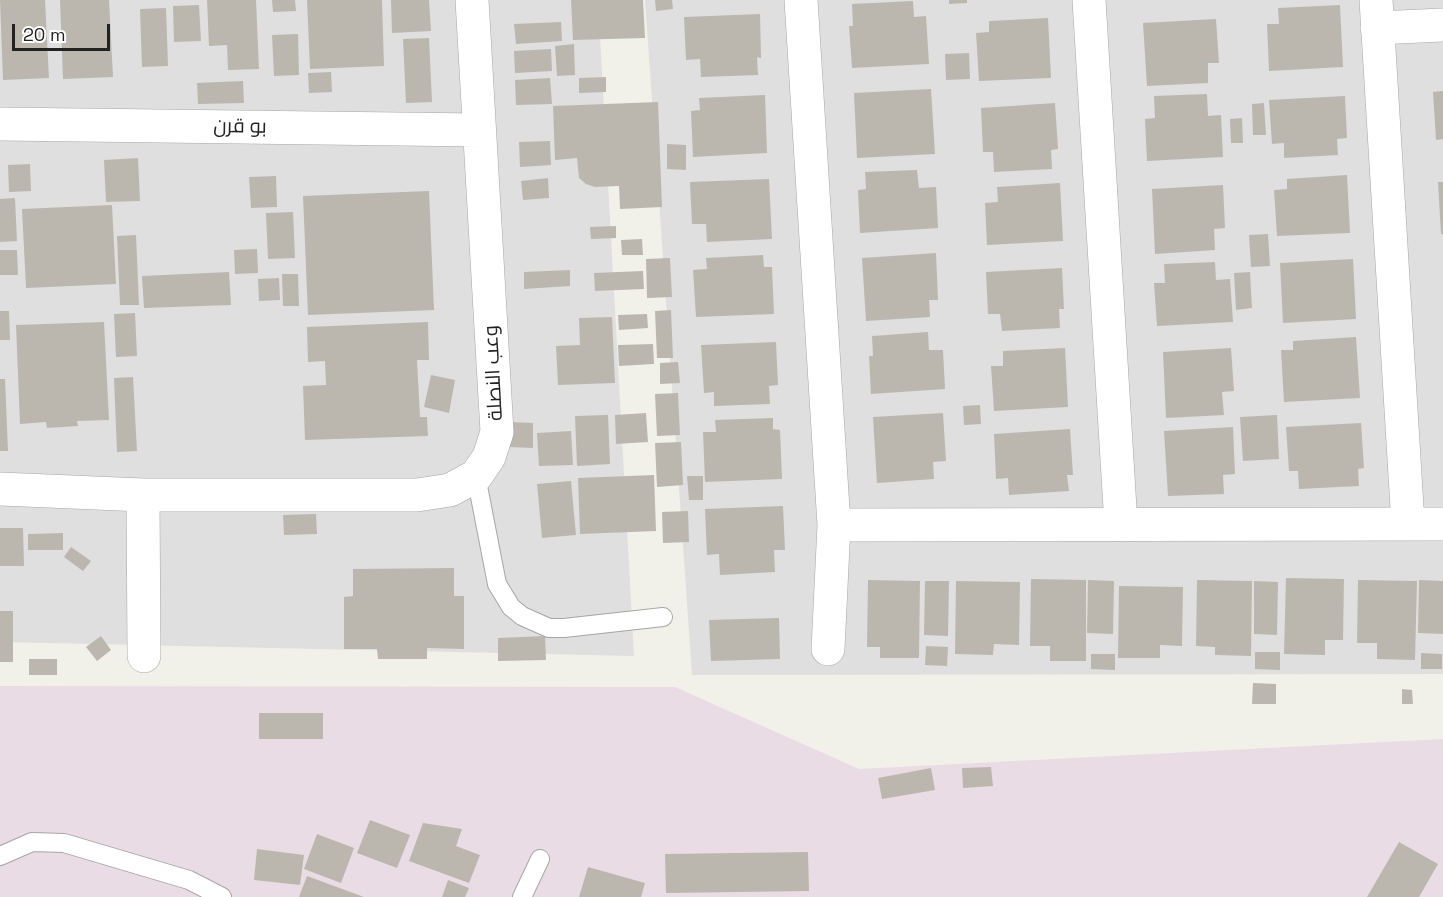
<!DOCTYPE html>
<html>
<head>
<meta charset="utf-8">
<style>
	body { margin:0 }
	#map { position:relative; width:1443px; height:897px; overflow:hidden; background:#f1f1ea; font-family:"Space Grotesk",sans-serif }
	canvas { display:block }
	.scale { position:absolute; left:12px; top:24px; width:98px; height:27px; box-sizing:border-box; border:3px solid #222; border-top:0; padding-left:8px; font-size:18px; line-height:21px; white-space:nowrap; color:#222; -webkit-text-stroke:4px #fff; paint-order:stroke }
</style>
</head>
<body>
<div id="map">
<canvas width="1443" height="897"></canvas>
<div class="scale">20 m</div>
</div>
<script>
const g = document.querySelector('canvas').getContext('2d');
g.lineJoin = 'round';
function paint(path, color) { g.fillStyle = color; g.fill(path, 'evenodd'); }
const shape = rows => new Path2D(rows.map(r => 'M' + r).join(''));
function stroke(path, color, width, dash) { g.strokeStyle = color; g.lineWidth = width; g.lineCap = dash ? 'butt' : 'round'; g.setLineDash(dash || []); g.stroke(path); }
function drawText(font, color, halo, rows, align = 'center') {
  g.font = font + ' "Space Grotesk",Cairo,sans-serif'; g.lineWidth = 6; g.setLineDash([]); g.textBaseline = 'middle'; g.strokeStyle = halo; g.fillStyle = color; for (const [text, x, y, turn = 0] of rows) {
    g.save(); g.translate(x, y); g.rotate((+turn || 0) * Math.PI / 180); g.textAlign = isNaN(turn) ? turn : align; if (halo) g.strokeText(text, 0, 0); g.fillText(text, 0, 0); g.restore();
  }
}
paint(shape([
	[0,0,598,0,634,656,0,642],
	[645,0,1443,0,1443,674,692,675]
]), '#e0dfdf');
paint(shape([
	[0,686,675,687,859,769,1443,739,1443,897,0,897]
]), '#eadce4');
paint(shape([
	[0,0,45,0,49,78,3,80],
	[60,0,109,0,113,77,63,79],
	[207,0,256,0,259,69,228,70,227,45,209,46],
	[272,0,295,0,296,11,273,12],
	[307,0,382,0,384,66,310,69],
	[391,0,429,0,431,31,392,33],
	[571,0,643,0,645,38,573,40],
	[655,0,672,0,673,9,656,11],
	[949,0,967,0,967,3,949,4],
	[913,1,914,17,926,16,929,64,852,68,849,26,853,26,852,4],
	[199,5,201,41,174,42,173,6],
	[1340,5,1343,67,1269,71,1267,24,1279,24,1278,8],
	[166,8,168,66,142,67,140,9],
	[760,14,761,58,757,57,758,75,701,77,700,59,686,60,684,17],
	[1048,18,1051,78,979,81,976,33,989,32,989,21],
	[1216,19,1219,63,1208,63,1208,83,1147,86,1143,23],
	[561,22,562,41,516,44,514,24],
	[298,34,299,75,274,76,272,35],
	[429,38,432,102,406,103,403,39],
	[574,44,575,75,557,76,555,46],
	[551,49,552,71,515,73,514,51],
	[969,53,970,79,946,80,945,54],
	[331,72,332,92,309,93,308,73],
	[606,77,606,92,579,93,579,78],
	[550,78,552,104,516,105,515,80],
	[243,81,244,103,198,104,197,83],
	[931,89,935,154,857,158,854,93],
	[1443,91,1443,139,1436,140,1433,92],
	[1207,94,1208,116,1221,115,1223,157,1147,161,1145,119,1155,118,1154,96],
	[765,95,767,153,693,157,691,111,700,110,699,98],
	[1345,96,1347,138,1337,139,1338,155,1284,158,1284,143,1272,144,1269,100],
	[658,102,662,207,620,209,619,186,595,187,586,184,579,178,577,158,555,160,553,106],
	[1055,103,1058,149,1051,150,1052,169,994,172,993,152,983,152,981,108],
	[1264,103,1266,135,1253,135,1252,104],
	[1242,118,1243,143,1231,143,1230,119],
	[550,141,551,165,520,167,519,142],
	[667,144,686,145,686,170,667,169],
	[138,158,140,201,106,202,104,160],
	[30,164,31,191,9,192,8,165],
	[917,170,919,188,936,187,938,228,860,233,858,190,866,189,865,172],
	[1347,175,1350,233,1277,236,1274,190,1287,189,1287,179],
	[276,176,277,207,251,208,249,177],
	[548,178,549,198,523,200,521,181],
	[769,179,772,239,707,242,706,224,692,224,690,182],
	[1438,182,1443,182,1443,234,1441,234],
	[1060,183,1063,241,987,245,985,203,998,202,997,187],
	[1223,185,1225,228,1214,229,1215,250,1155,254,1152,189],
	[429,191,434,310,308,315,303,196],
	[15,198,17,241,0,242,0,199],
	[112,205,116,284,26,288,22,209],
	[293,212,295,258,268,259,266,213],
	[616,226,616,238,591,239,590,227],
	[1268,234,1270,266,1251,267,1249,235],
	[136,235,139,305,120,305,117,236],
	[642,239,643,255,622,255,621,240],
	[257,249,258,273,235,274,234,250],
	[0,250,17,250,18,275,0,275],
	[936,253,938,300,929,300,930,317,866,321,862,258],
	[763,255,764,267,772,267,774,314,696,317,693,270,707,269,706,258],
	[670,258,672,297,647,298,646,259],
	[1353,259,1356,319,1283,323,1280,263],
	[1215,262,1216,280,1230,279,1233,322,1157,326,1154,283,1165,283,1164,264],
	[1062,268,1064,309,1059,309,1060,328,1002,331,1000,314,988,314,986,272],
	[570,270,570,286,524,289,524,272],
	[643,271,644,289,595,291,594,273],
	[229,272,231,305,144,308,142,276],
	[1250,272,1252,308,1236,310,1234,273],
	[282,274,298,274,299,306,283,306],
	[279,278,280,300,259,301,258,279],
	[671,310,673,358,657,358,655,311],
	[0,311,9,311,10,340,0,340],
	[135,313,137,356,116,357,114,314],
	[647,314,648,328,619,330,618,315],
	[612,317,615,383,558,385,556,346,580,345,579,318],
	[104,322,109,420,77,421,78,426,47,428,46,422,20,424,16,325],
	[428,322,429,360,417,360,420,417,427,417,428,436,305,440,303,386,326,385,325,361,308,362,307,327],
	[928,332,929,350,943,350,945,389,871,394,869,356,873,356,872,336],
	[1356,337,1360,398,1284,402,1281,350,1293,350,1293,341],
	[776,342,778,385,769,386,770,404,714,406,714,392,704,393,701,345],
	[653,344,654,364,619,366,618,345],
	[1065,348,1068,407,994,411,991,366,1003,366,1003,351],
	[1231,348,1234,391,1222,392,1224,415,1166,418,1163,352],
	[678,362,680,383,660,384,660,363],
	[431,375,455,380,449,413,424,407],
	[133,377,137,451,117,452,114,378],
	[0,379,5,379,8,451,0,451],
	[678,393,680,435,657,436,655,394],
	[980,405,981,424,964,425,963,406],
	[646,413,648,442,616,444,615,415],
	[943,413,946,461,933,462,934,479,877,483,873,417],
	[608,415,610,464,577,466,575,416],
	[1277,415,1279,459,1243,461,1240,417],
	[773,418,773,429,780,430,782,479,705,482,703,432,716,432,715,420],
	[509,422,533,423,533,448,508,447],
	[1361,423,1364,468,1358,469,1359,486,1299,489,1298,471,1289,471,1286,427],
	[1233,427,1235,474,1223,475,1224,494,1168,496,1164,431],
	[1070,429,1073,475,1067,475,1069,491,1009,495,1008,478,996,479,994,434],
	[571,431,573,465,539,466,537,433],
	[681,442,683,485,657,487,655,443],
	[654,475,656,531,580,534,578,478],
	[687,476,703,476,703,500,689,500],
	[571,481,576,535,542,538,537,484],
	[783,506,785,550,774,550,775,572,720,575,719,554,707,555,705,509],
	[688,511,689,542,663,543,662,512],
	[316,514,317,534,284,535,283,515],
	[0,528,23,528,24,566,0,566],
	[63,533,63,550,28,550,28,534],
	[71,547,91,561,83,571,64,557],
	[454,568,454,596,464,596,464,649,427,648,427,659,378,659,377,649,344,649,344,597,353,596,353,569],
	[1286,578,1344,579,1343,640,1325,640,1325,655,1284,654],
	[1031,579,1086,580,1086,661,1050,661,1050,646,1030,646],
	[868,580,920,581,919,658,880,658,880,647,867,647],
	[1088,580,1114,581,1113,634,1087,633],
	[1197,580,1252,581,1251,656,1215,655,1215,647,1196,646],
	[1358,580,1417,581,1415,660,1377,659,1377,643,1357,643],
	[1419,580,1443,581,1443,634,1418,633],
	[925,581,949,581,948,636,924,635],
	[956,581,1020,582,1019,645,994,644,993,655,955,654],
	[1254,581,1278,582,1277,635,1254,634],
	[1119,586,1183,587,1182,646,1160,645,1160,658,1118,658],
	[0,611,13,611,13,662,0,662],
	[779,618,780,659,711,661,709,620],
	[101,636,111,650,97,661,86,647],
	[545,636,546,660,498,661,498,638],
	[926,646,948,647,947,666,925,665],
	[1255,652,1280,652,1280,670,1255,669],
	[1421,653,1442,654,1442,669,1421,669],
	[1091,654,1115,654,1115,670,1091,669],
	[29,659,57,659,57,675,29,675],
	[1253,683,1276,684,1276,704,1252,704],
	[1402,689,1412,690,1413,704,1402,704],
	[259,713,323,713,323,739,259,739],
	[991,767,993,786,963,788,962,768],
	[931,768,935,790,882,799,878,778],
	[370,820,410,835,397,868,357,853],
	[423,823,462,829,456,846,480,855,469,883,409,861],
	[317,834,354,848,341,883,304,869],
	[1399,842,1438,864,1419,897,1367,897],
	[257,849,304,855,300,885,254,880],
	[808,852,809,891,666,893,665,854],
	[588,867,645,883,641,897,579,897],
	[307,876,364,897,299,897],
	[448,880,469,888,465,897,442,897]
]), '#bbb7af');
const service = shape([
	[476,476,497,584,511,607,522,616,549,628,564,628,663,617],
	[0,856,32,842,64,843,189,880,222,897],
	[522,897,540,859]
]);
const minor = shape([
	[801,0,834,525,828,649],
	[1089,0,1121,525],
	[1376,0,1408,524],
	[1377,28,1443,25],
	[0,124,479,130],
	[0,489,143,495,417,495,450,490,476,476,489,457,497,432,472,0],
	[143,495,144,656],
	[834,525,1443,524]
]);
stroke(service, '#a6a6a6', 20);
stroke(minor, '#a6a6a6', 34);
stroke(service, '#fff', 18);
stroke(minor, '#fff', 33);
drawText('20px', '#222', '#fff', [
	["بو قرن",240,127,1],
	["وعب النصلة",494,373,-93]
]);
</script>
</body>
</html>
